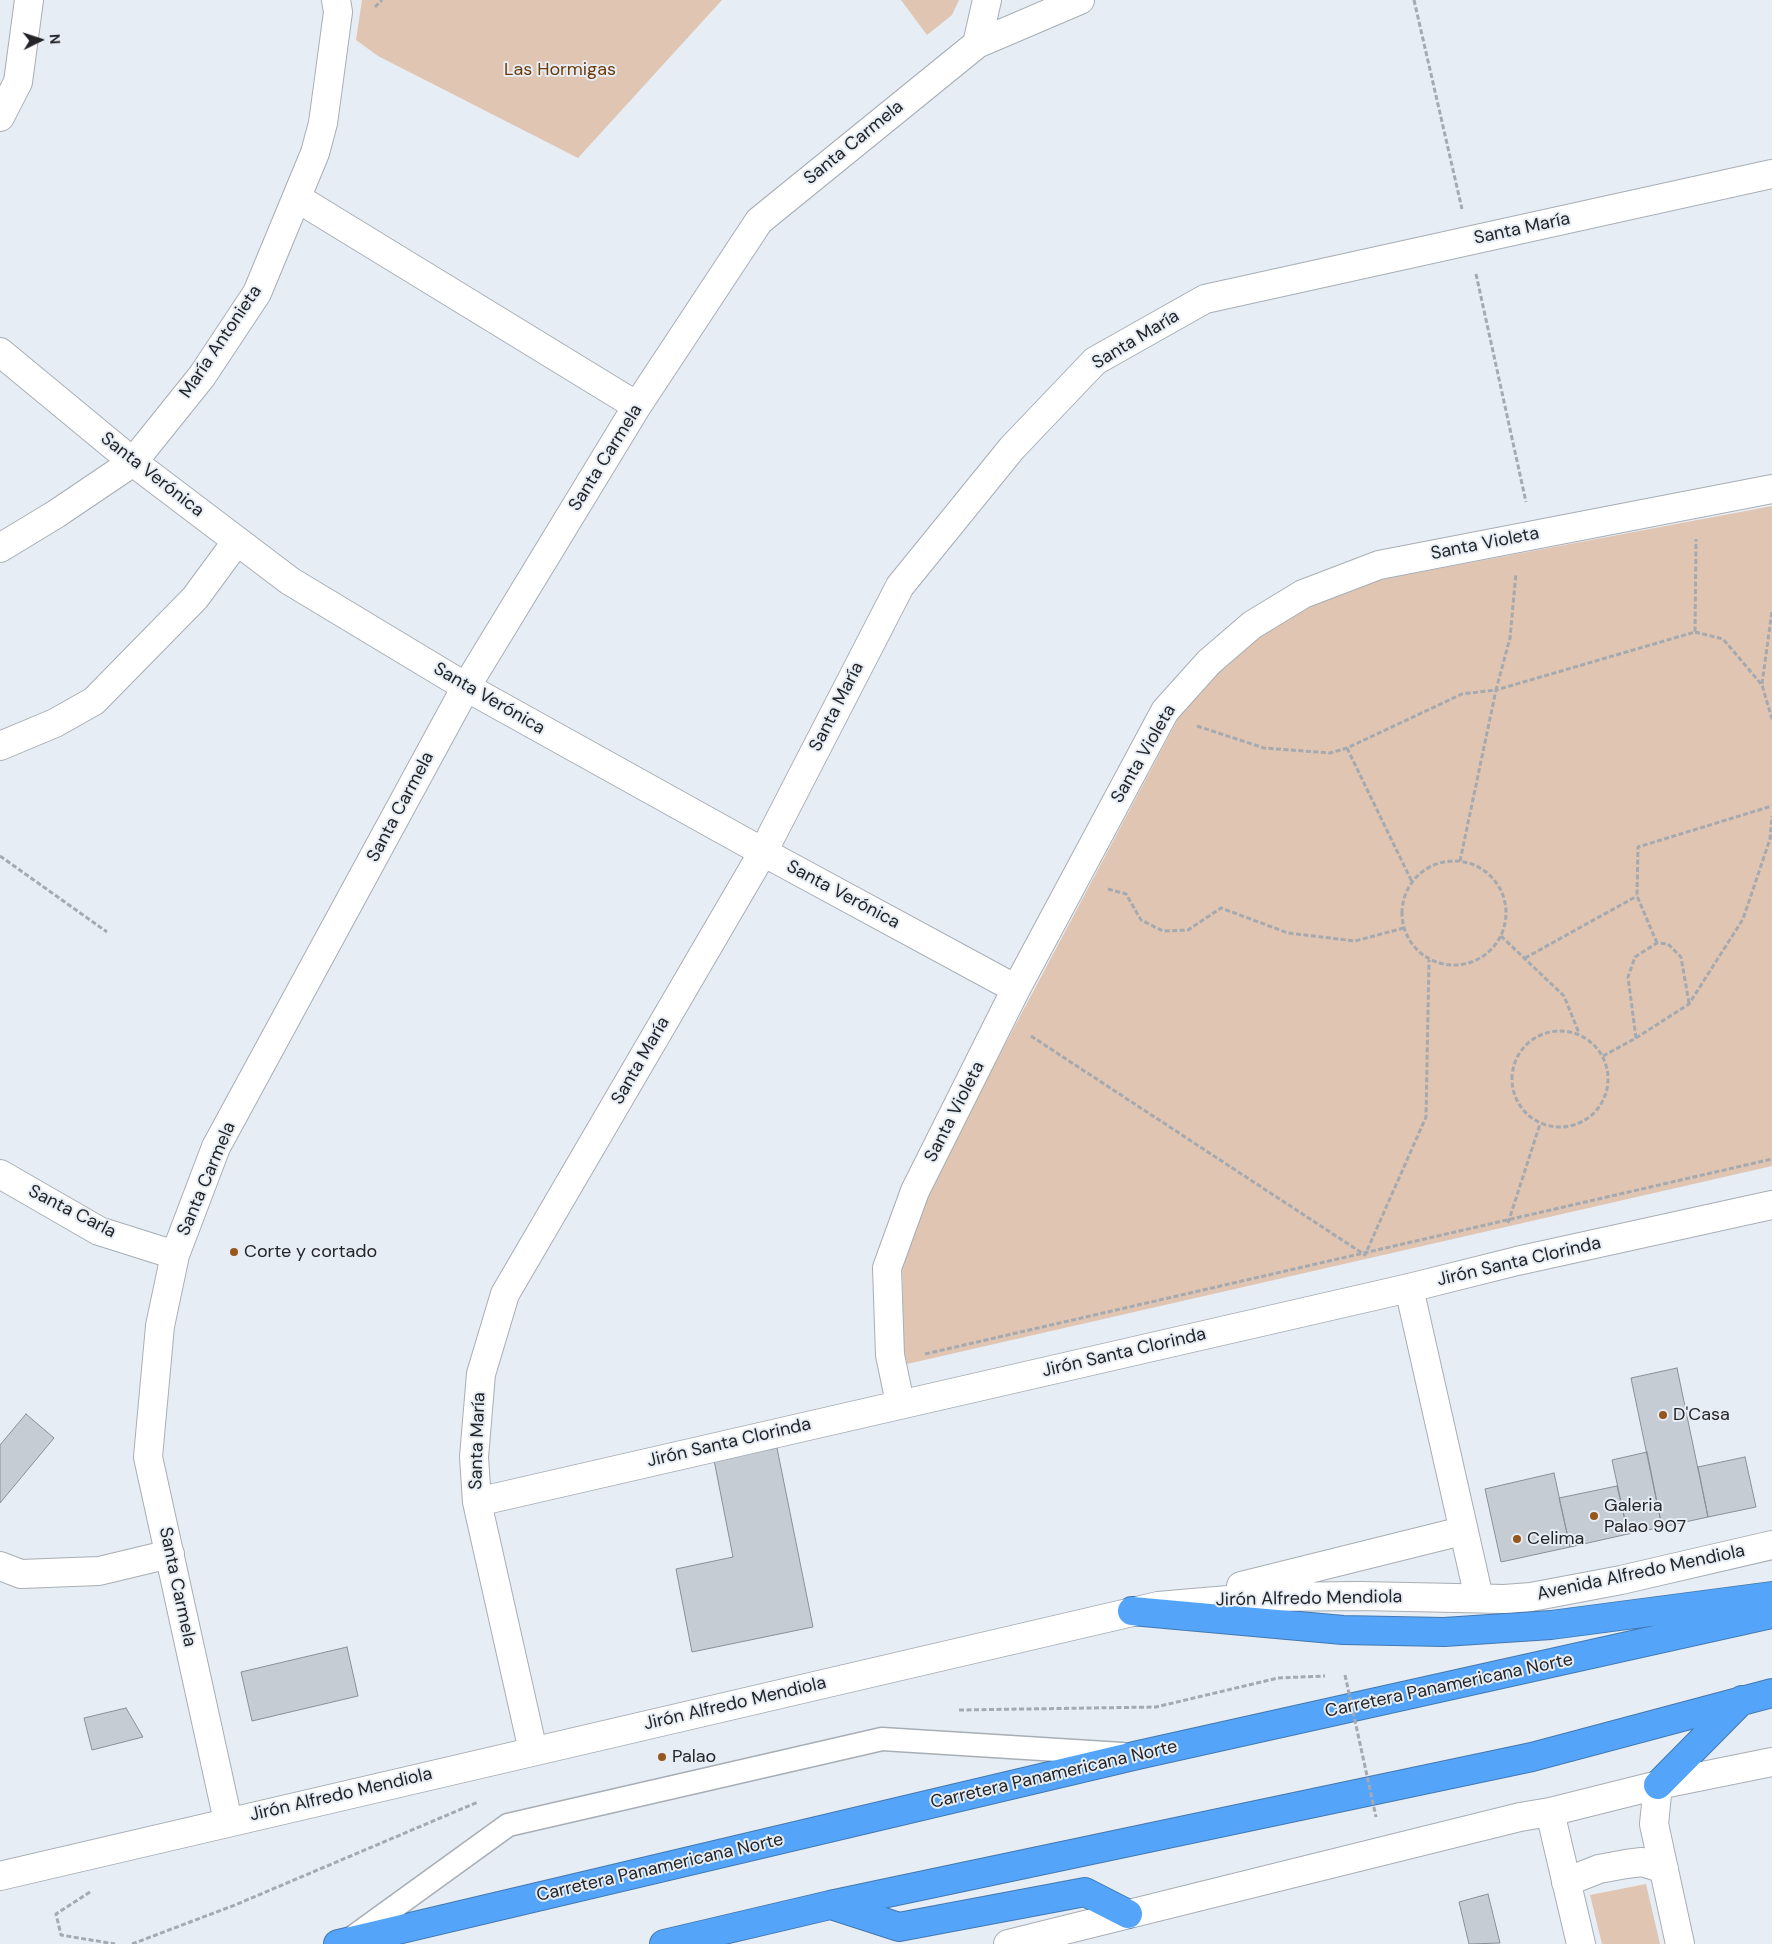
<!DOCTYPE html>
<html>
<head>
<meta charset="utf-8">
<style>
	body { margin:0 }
	#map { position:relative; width:1772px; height:1944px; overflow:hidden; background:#e7edf4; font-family:"DM Sans",sans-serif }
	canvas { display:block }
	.north { position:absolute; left:15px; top:15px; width:50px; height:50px; -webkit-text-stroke:4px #e7edf4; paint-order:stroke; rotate:86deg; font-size:14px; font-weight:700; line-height:20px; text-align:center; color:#222427 }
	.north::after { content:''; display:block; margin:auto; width:18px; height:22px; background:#222427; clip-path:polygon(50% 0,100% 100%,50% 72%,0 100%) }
</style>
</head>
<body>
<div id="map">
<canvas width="1772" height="1944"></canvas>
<div class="north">N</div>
</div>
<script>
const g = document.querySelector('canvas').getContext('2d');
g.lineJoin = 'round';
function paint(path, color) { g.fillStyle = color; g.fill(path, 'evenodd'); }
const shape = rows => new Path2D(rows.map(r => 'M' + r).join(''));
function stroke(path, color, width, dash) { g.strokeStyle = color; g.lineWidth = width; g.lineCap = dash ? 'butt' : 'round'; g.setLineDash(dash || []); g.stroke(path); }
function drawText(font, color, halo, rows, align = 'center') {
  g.font = font + ' "DM Sans",sans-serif'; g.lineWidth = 4; g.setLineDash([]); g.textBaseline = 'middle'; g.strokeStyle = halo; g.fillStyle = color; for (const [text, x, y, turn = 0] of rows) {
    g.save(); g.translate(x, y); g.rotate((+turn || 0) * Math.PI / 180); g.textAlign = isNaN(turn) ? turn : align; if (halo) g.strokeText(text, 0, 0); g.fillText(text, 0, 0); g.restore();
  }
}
paint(shape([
	[362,0,722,0,578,158,378,56,356,40],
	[901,0,959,0,952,15,927,35],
	[1772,506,1772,1166,907,1364,904,1350,902,1265,931,1184,1179,717,1240,647,1296,609,1378,580],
	[1646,1884,1660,1944,1602,1944,1590,1895]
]), '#e0c5b2');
const building = shape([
	[1677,1368,1708,1517,1662,1527,1631,1378,1677,1368],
	[26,1414,54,1438,0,1503,0,1445,26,1414],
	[777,1448,813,1627,692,1652,676,1569,733,1557,714,1460,777,1448],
	[1647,1452,1662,1527,1628,1534,1612,1460,1647,1452],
	[1745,1457,1756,1507,1708,1517,1698,1467,1745,1457],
	[1554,1473,1570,1547,1501,1562,1485,1489,1554,1473],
	[1617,1486,1628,1534,1570,1547,1559,1498,1617,1486],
	[347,1647,358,1696,252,1721,241,1672,347,1647],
	[126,1708,143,1737,92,1750,84,1718,126,1708],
	[1488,1894,1500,1943,1469,1944,1459,1902,1488,1894]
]);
paint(building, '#c6ccd4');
stroke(building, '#8a9097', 1);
const lane = shape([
	[349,1940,508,1825,882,1739,1122,1754]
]);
const street = shape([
	[977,44,987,0],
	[0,117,18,82,29,0],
	[297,198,637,406],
	[0,352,133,462,290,581,466,687,763,852,1016,989],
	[0,548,56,514,133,462,202,376,257,293,315,153,323,123,329,79,338,12,336,0],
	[0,746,55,723,94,701,195,598,237,541],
	[0,1174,99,1231,175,1255],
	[1409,1288,1479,1598],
	[900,1403,890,1355,887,1268,915,1191,1016,989,1165,711,1209,662,1252,625,1303,594,1379,565,1772,489],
	[477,1502,1409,1288,1517,1261,1772,1205],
	[0,1566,21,1574,99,1571,170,1554],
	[533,1751,477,1502,474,1457,481,1374,505,1294,763,852,900,586,1012,448,1095,361,1205,299,1772,174],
	[228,1821,148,1457,160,1326,175,1255,216,1147,466,687,637,406,759,221,977,44,1080,0]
]);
const secondary = shape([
	[1241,1586,1462,1531],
	[1658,1785,1654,1824,1680,1944],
	[1550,1812,1581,1944],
	[0,1876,1158,1606,1263,1597,1360,1596,1504,1599,1531,1597,1621,1580,1772,1545],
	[1566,1882,1599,1869,1626,1864,1642,1862,1664,1869],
	[1008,1944,1520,1817,1550,1812,1658,1785,1772,1762]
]);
const highway = shape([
	[1132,1611,1343,1630,1444,1632,1551,1625,1772,1596],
	[1658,1785,1742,1700],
	[831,1905,899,1927,1085,1892,1128,1914],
	[338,1944,1138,1755,1772,1614],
	[664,1944,830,1905,1532,1757,1772,1693]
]);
stroke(lane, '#a7aeb5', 25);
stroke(street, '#a7aeb5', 30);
stroke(secondary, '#a7aeb5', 30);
stroke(highway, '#4278b0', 30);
stroke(shape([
	[1414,0,1462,209],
	[375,7,382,0],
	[1476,274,1526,502],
	[1695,632,1723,639,1762,685,1772,719],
	[1762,684,1772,611],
	[1197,726,1264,748,1330,753,1347,748,1462,694,1496,690,1510,638,1516,573],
	[1347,748,1412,882],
	[0,856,107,932],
	'1402 913a52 52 0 1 1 104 0a52 52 0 1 1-104 0Z',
	[1460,861,1496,690,1695,632,1696,539],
	[1108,889,1126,894,1141,920,1163,931,1188,930,1221,908,1288,933,1355,941,1404,928],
	[1501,936,1564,996,1579,1033],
	[1657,943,1637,896,1638,847,1772,806],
	[1525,958,1637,896],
	'1512 1079a48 48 0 1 1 96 0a48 48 0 1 1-96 0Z',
	[1031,1036,1365,1255,1426,1117,1429,960],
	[1636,1038,1628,977,1635,957,1657,943,1668,944,1681,957,1689,1003],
	[1603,1056,1636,1038,1689,1004,1743,919,1770,839,1772,816],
	[1508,1223,1540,1124],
	[925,1354,1772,1159],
	[959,1710,1156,1707,1278,1678,1325,1676],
	[90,1892,56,1914,61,1935,115,1944],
	[132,1944,235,1905,478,1802]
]), '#a5aab0', 3, [5, 2.5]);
stroke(lane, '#fff', 22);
stroke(street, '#fff', 28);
stroke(secondary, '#fff', 28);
stroke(highway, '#54a5fa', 28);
stroke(shape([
	[1345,1675,1376,1817]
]), '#a5aab0', 3, [5, 2.5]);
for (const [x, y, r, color] of [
	[234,1252,5,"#96571e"],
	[1663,1415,5,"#96571e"],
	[1594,1516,5,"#96571e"],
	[1517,1539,5,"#96571e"],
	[662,1757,5,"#96571e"]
]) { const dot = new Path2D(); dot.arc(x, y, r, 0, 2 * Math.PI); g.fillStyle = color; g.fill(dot); stroke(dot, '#e7edf4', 2); }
drawText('18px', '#6d3b08', '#e7edf4', [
	["Las Hormigas",560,70]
]);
drawText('18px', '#222427', '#e7edf4', [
	["Santa Carmela",854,143,-39],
	["Santa María",1522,229,-12],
	["Santa María",1136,340,-31],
	["María Antonieta",221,342,-56],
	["Santa Carmela",606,458,-58],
	["Santa Verónica",152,475,38],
	["Santa Violeta",1485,544,-11],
	["Santa Verónica",489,699,30],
	["Santa María",837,707,-63],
	["Santa Violeta",1144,754,-60],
	["Santa Carmela",401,807,-62],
	["Santa Verónica",843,895,28],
	["Santa María",641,1061,-60],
	["Santa Violeta",955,1112,-63],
	["Santa Carmela",207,1179,-67],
	["Santa Carla",72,1212,27],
	["Jirón Santa Clorinda",1519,1262,-13],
	["Jirón Santa Clorinda",1124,1353,-13],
	["Santa María",478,1441,-88],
	["Jirón Santa Clorinda",729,1443,-13],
	["Avenida Alfredo Mendiola",1641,1573,-12],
	["Santa Carmela",177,1587,78],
	["Jirón Alfredo Mendiola",1309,1599,-1],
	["Carretera Panamericana Norte",1449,1686,-12],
	["Jirón Alfredo Mendiola",735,1704,-13],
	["Carretera Panamericana Norte",1054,1775,-13],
	["Jirón Alfredo Mendiola",341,1795,-13],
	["Carretera Panamericana Norte",660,1868,-13]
]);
drawText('18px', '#222427', '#e7edf4', [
	["Corte y cortado",244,1252],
	["D'Casa",1673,1415],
	["Galeria",1604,1506],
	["Palao 907",1604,1527],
	["Celima",1527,1539],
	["Palao",672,1757]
], 'left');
</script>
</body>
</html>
